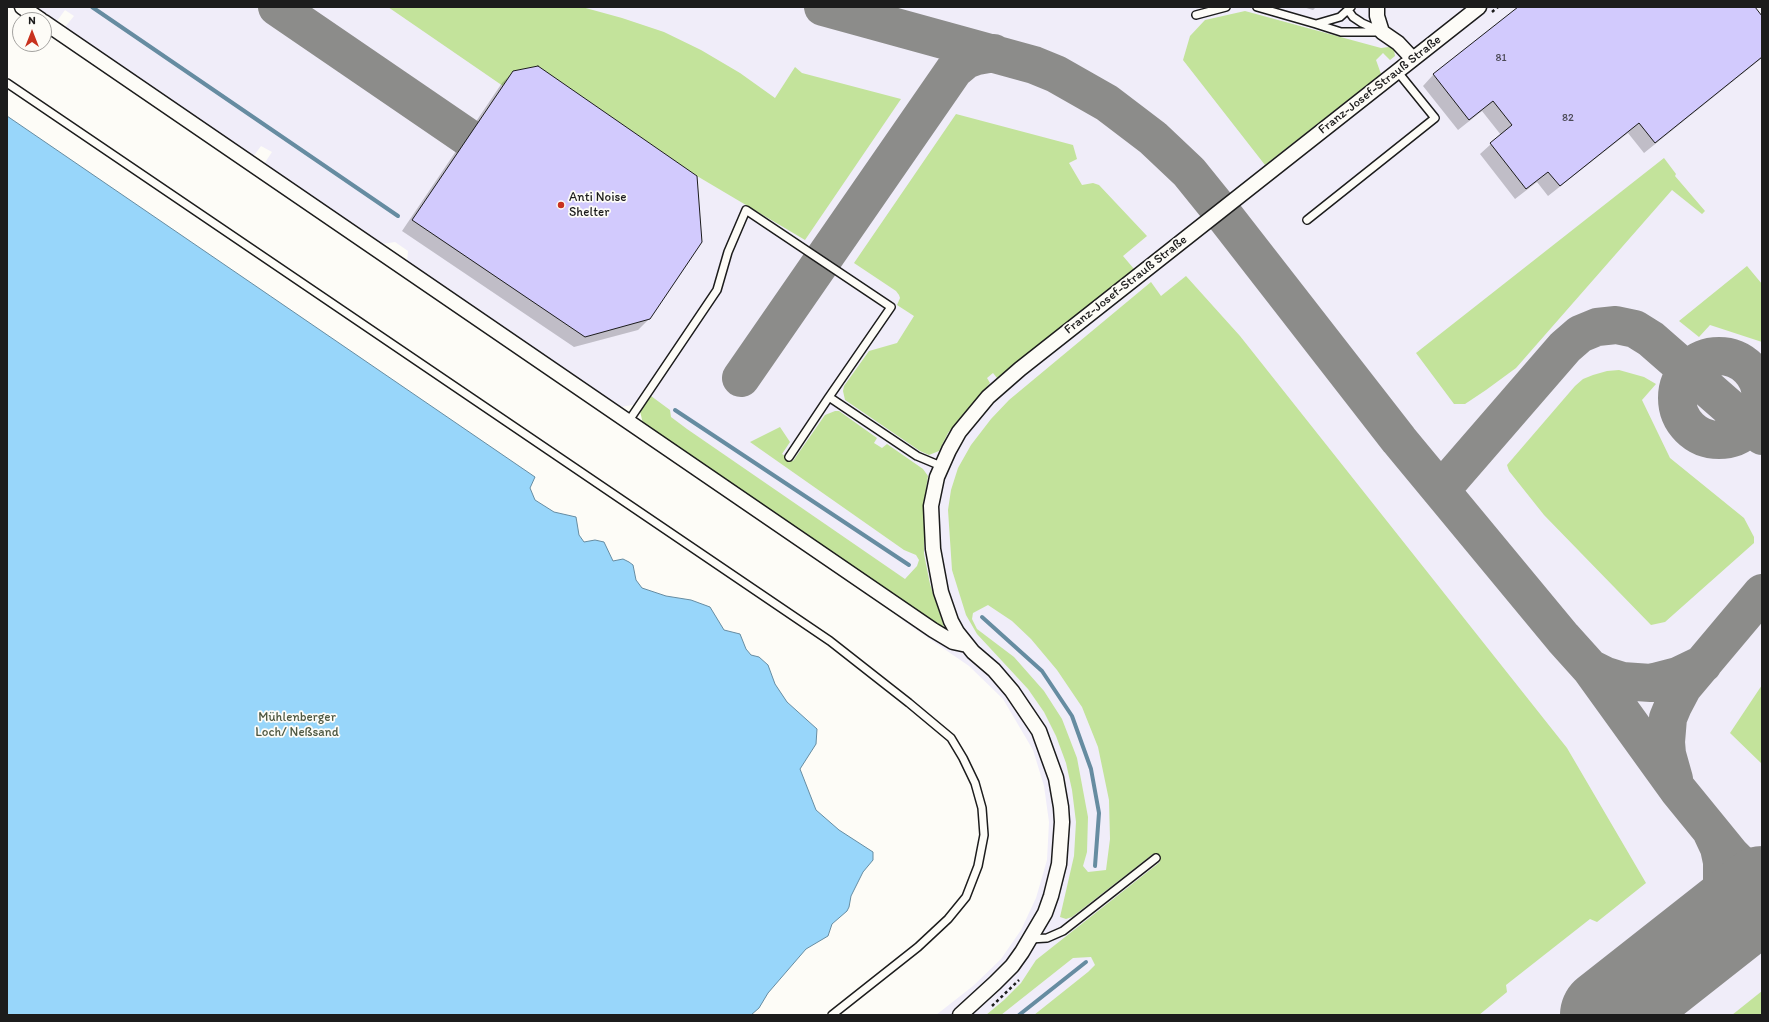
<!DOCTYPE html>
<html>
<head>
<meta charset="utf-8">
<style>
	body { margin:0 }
	#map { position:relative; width:1769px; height:1022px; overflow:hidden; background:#fdfcf7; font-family:Itim,sans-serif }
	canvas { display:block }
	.frame { position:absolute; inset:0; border:8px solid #1c1c1c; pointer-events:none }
	.north { position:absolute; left:12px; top:12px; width:40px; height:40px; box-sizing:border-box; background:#fdfcf7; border:1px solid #a3a29f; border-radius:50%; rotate:0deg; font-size:11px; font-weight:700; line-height:16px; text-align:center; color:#1c1c1c }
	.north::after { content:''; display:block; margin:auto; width:14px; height:18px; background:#c8321e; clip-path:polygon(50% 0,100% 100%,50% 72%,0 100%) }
</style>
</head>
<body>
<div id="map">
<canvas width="1769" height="1022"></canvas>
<div class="frame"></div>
<div class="north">N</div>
</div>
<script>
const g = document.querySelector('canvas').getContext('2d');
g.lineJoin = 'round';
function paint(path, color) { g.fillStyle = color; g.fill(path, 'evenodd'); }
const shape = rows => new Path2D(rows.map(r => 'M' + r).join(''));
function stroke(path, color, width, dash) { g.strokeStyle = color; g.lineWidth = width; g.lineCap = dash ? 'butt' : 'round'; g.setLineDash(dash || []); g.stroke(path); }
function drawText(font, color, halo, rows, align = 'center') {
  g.font = font + ' Itim,sans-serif'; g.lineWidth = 3.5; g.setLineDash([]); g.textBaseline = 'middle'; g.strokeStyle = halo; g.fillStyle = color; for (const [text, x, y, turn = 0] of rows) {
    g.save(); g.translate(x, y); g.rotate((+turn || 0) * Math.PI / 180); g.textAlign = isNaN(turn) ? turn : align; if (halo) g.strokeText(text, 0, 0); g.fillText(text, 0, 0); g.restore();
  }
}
paint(shape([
	[36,7,1762,7,1762,1015,936,1015,973,986,1001,959,1021,930,1036,898,1047,860,1049,822,1044,786,1033,750,1003,699,969,666,902,620,908,612,643,411,632,405,621,407,407,262,408,251,395,242,382,244,264,164,272,152,261,146,253,157,65,27,74,16,65,10,57,21]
]), '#f0edf9');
paint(shape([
	[388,7,582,7,622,18,664,32,701,50,740,73,775,98,795,67,802,73,901,99,805,240,697,176,538,66,513,71,503,86],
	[1245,11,1381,48,1389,47,1394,50,1395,56,1390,60,1383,53,1376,60,1381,74,1265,165,1183,60,1190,36,1205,20],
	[956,114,1073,145,1077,159,1069,163,1082,185,1093,183,1099,185,1147,236,1123,256,1134,269,997,378,993,373,987,378,990,383,959,419,948,433,939,451,929,455,920,451,845,400,843,391,844,386,869,351,897,343,914,316,897,305,900,298,899,295,896,291,854,263],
	[1664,158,1676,174,1675,176,1705,211,1702,214,1672,190,1516,368,1486,390,1465,404,1454,404,1416,353],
	[1747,266,1762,284,1762,342,1710,325,1699,337,1679,321],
	[1186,276,1240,336,1567,748,1646,883,1597,922,1590,919,1506,985,1507,992,1479,1015,1034,1015,1088,972,1095,965,1091,957,1073,958,1001,1015,986,1015,1004,1000,1021,983,1036,960,1160,862,1153,854,1072,917,1066,919,1060,917,1074,856,1076,822,1072,790,1066,763,1056,736,1044,712,1028,689,977,634,966,615,952,570,948,510,951,490,958,468,971,445,991,419,1009,400,1151,282,1161,296],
	[988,605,1012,621,1031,639,1057,670,1082,707,1098,747,1109,800,1110,839,1106,870,1088,872,1083,866,1087,852,1088,817,1077,758,1062,719,1044,691,1014,657,977,629,972,619,973,613],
	[1619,370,1644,377,1656,384,1642,400,1670,458,1744,518,1754,537,1754,543,1665,622,1651,625,1544,515,1509,471,1507,465,1575,386,1583,379,1593,375,1607,371],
	[651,396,670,410,671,417,687,429,905,579,917,566,919,560,916,555,904,550,750,442,780,427,790,442,782,454,793,461,825,415,835,411,839,411,877,438,874,443,882,448,887,444,923,469,928,476,924,502,924,554,930,584,945,630,643,424,640,411],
	[1762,685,1762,764,1730,733],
	[1762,991,1762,1015,1732,1015]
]), '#c3e39b');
const water = shape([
	[7,116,535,477,530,488,535,500,554,512,576,517,579,535,584,542,595,540,604,542,613,561,623,559,629,562,633,565,636,580,642,588,666,596,691,600,710,607,724,630,740,634,746,649,751,655,759,657,768,665,775,684,787,702,817,729,816,744,800,769,816,810,839,830,873,852,873,860,863,872,851,896,849,907,847,911,832,924,828,936,806,949,768,993,759,1008,751,1015,7,1015,7,116]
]);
paint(water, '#98d6fa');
stroke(water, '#668ca1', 1);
paint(shape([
	[1303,7,1316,7,1313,10],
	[1520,7,1754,7,1762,17,1762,58,1644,153,1628,133,1548,196,1537,182,1515,199,1480,154,1501,135,1482,111,1458,130,1423,86,1433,75],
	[513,72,649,319,638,330,574,347,402,231,502,83]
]), '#0003');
stroke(shape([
	[92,7,398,216],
	[675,410,909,565],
	[982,617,1042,671,1072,716,1091,769,1099,813,1095,866],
	[1019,1015,1086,962]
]), '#668ca1', 4);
stroke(shape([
	[277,7,511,167],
	[823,7,1034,65,1056,74,1107,103,1153,138,1189,172,1227,219,1399,440,1563,638,1590,668,1678,790,1731,855,1742,866,1762,877],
	'1677 398a42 42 0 1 1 84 0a42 42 0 1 1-84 0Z',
	[741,378,954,70,966,60,977,56,994,53],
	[1441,490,1565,347,1580,334,1597,327,1616,325,1635,329,1651,339,1762,436],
	[1590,668,1606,676,1622,681,1651,683,1678,676,1703,664],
	[1674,779,1667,754,1666,742,1668,718,1673,706,1683,687,1762,593],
	[1737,913,1762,904],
	[1698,944,1707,934,1714,919,1722,888,1722,862,1719,848,1712,833]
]), '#8c8c8a', 38);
stroke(shape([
	[1607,1015,1762,893]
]), '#8c8c8a', 94);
const building = shape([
	[1518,7,1755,7,1762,16,1762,57,1655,143,1639,123,1560,186,1548,172,1526,189,1490,143,1512,125,1493,101,1469,120,1433,74,1518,7],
	[538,66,697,176,702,242,650,319,585,337,412,220,513,71,538,66]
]);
paint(building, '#d2cafd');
stroke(building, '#1c1c1c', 1);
const lane = shape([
	[1257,7,1316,24,1340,17,1351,7],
	[1348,10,1353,17,1362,23,1378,30],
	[1196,15,1226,7],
	[1316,24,1341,32,1382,32],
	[7,83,830,641,909,703,951,738,963,758,975,783,982,808,984,835,978,866,966,897,948,919,918,947,832,1015],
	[1307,220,1435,118,1397,71],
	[628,422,717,290,728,252,746,210,891,307,829,397,917,456,941,466],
	[789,457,829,397],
	[1030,939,1047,938,1063,931,1156,858]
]);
const street = shape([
	[22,7,41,20],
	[1377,7,1377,16,1382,32,1398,43,1413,59],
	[44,22,933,630,953,642,967,645],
	[960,1015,995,983,1012,966,1022,952,1045,913,1051,896,1059,864,1062,822,1061,807,1056,778,1039,731,1012,691,994,670,973,652,957,632,951,621,941,592,933,549,931,506,937,477,949,450,959,432,988,397,1020,369,1479,7]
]);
stroke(lane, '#1c1c1c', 10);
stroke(street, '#1c1c1c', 17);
stroke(shape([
	[1492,12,1498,7],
	[992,1006,1019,980]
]), '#1c1c1c', 2.5, [3, 3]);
stroke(lane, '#fdfcf7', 7);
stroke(street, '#fdfcf7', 14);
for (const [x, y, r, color] of [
	[561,205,4,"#c8321e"]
]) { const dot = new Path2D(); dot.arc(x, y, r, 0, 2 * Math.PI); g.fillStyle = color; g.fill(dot); stroke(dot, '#fdfcf7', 1.5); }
drawText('11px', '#4a4854', null, [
	["81",1501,58],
	["82",1568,118]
]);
drawText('13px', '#1c1c1c', '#fdfcf7', [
	["Franz-Josef-Strauß Straße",1380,85,-38],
	["Franz-Josef-Strauß Straße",1126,285,-38]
]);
drawText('13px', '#1c1c1c', '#fdfcf7', [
	["Anti Noise",569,198],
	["Shelter",569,213]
], 'left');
drawText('13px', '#4e5842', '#fdfcf7', [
	["Mühlenberger",297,718],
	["Loch/ Neßsand",297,733]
]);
</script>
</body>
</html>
